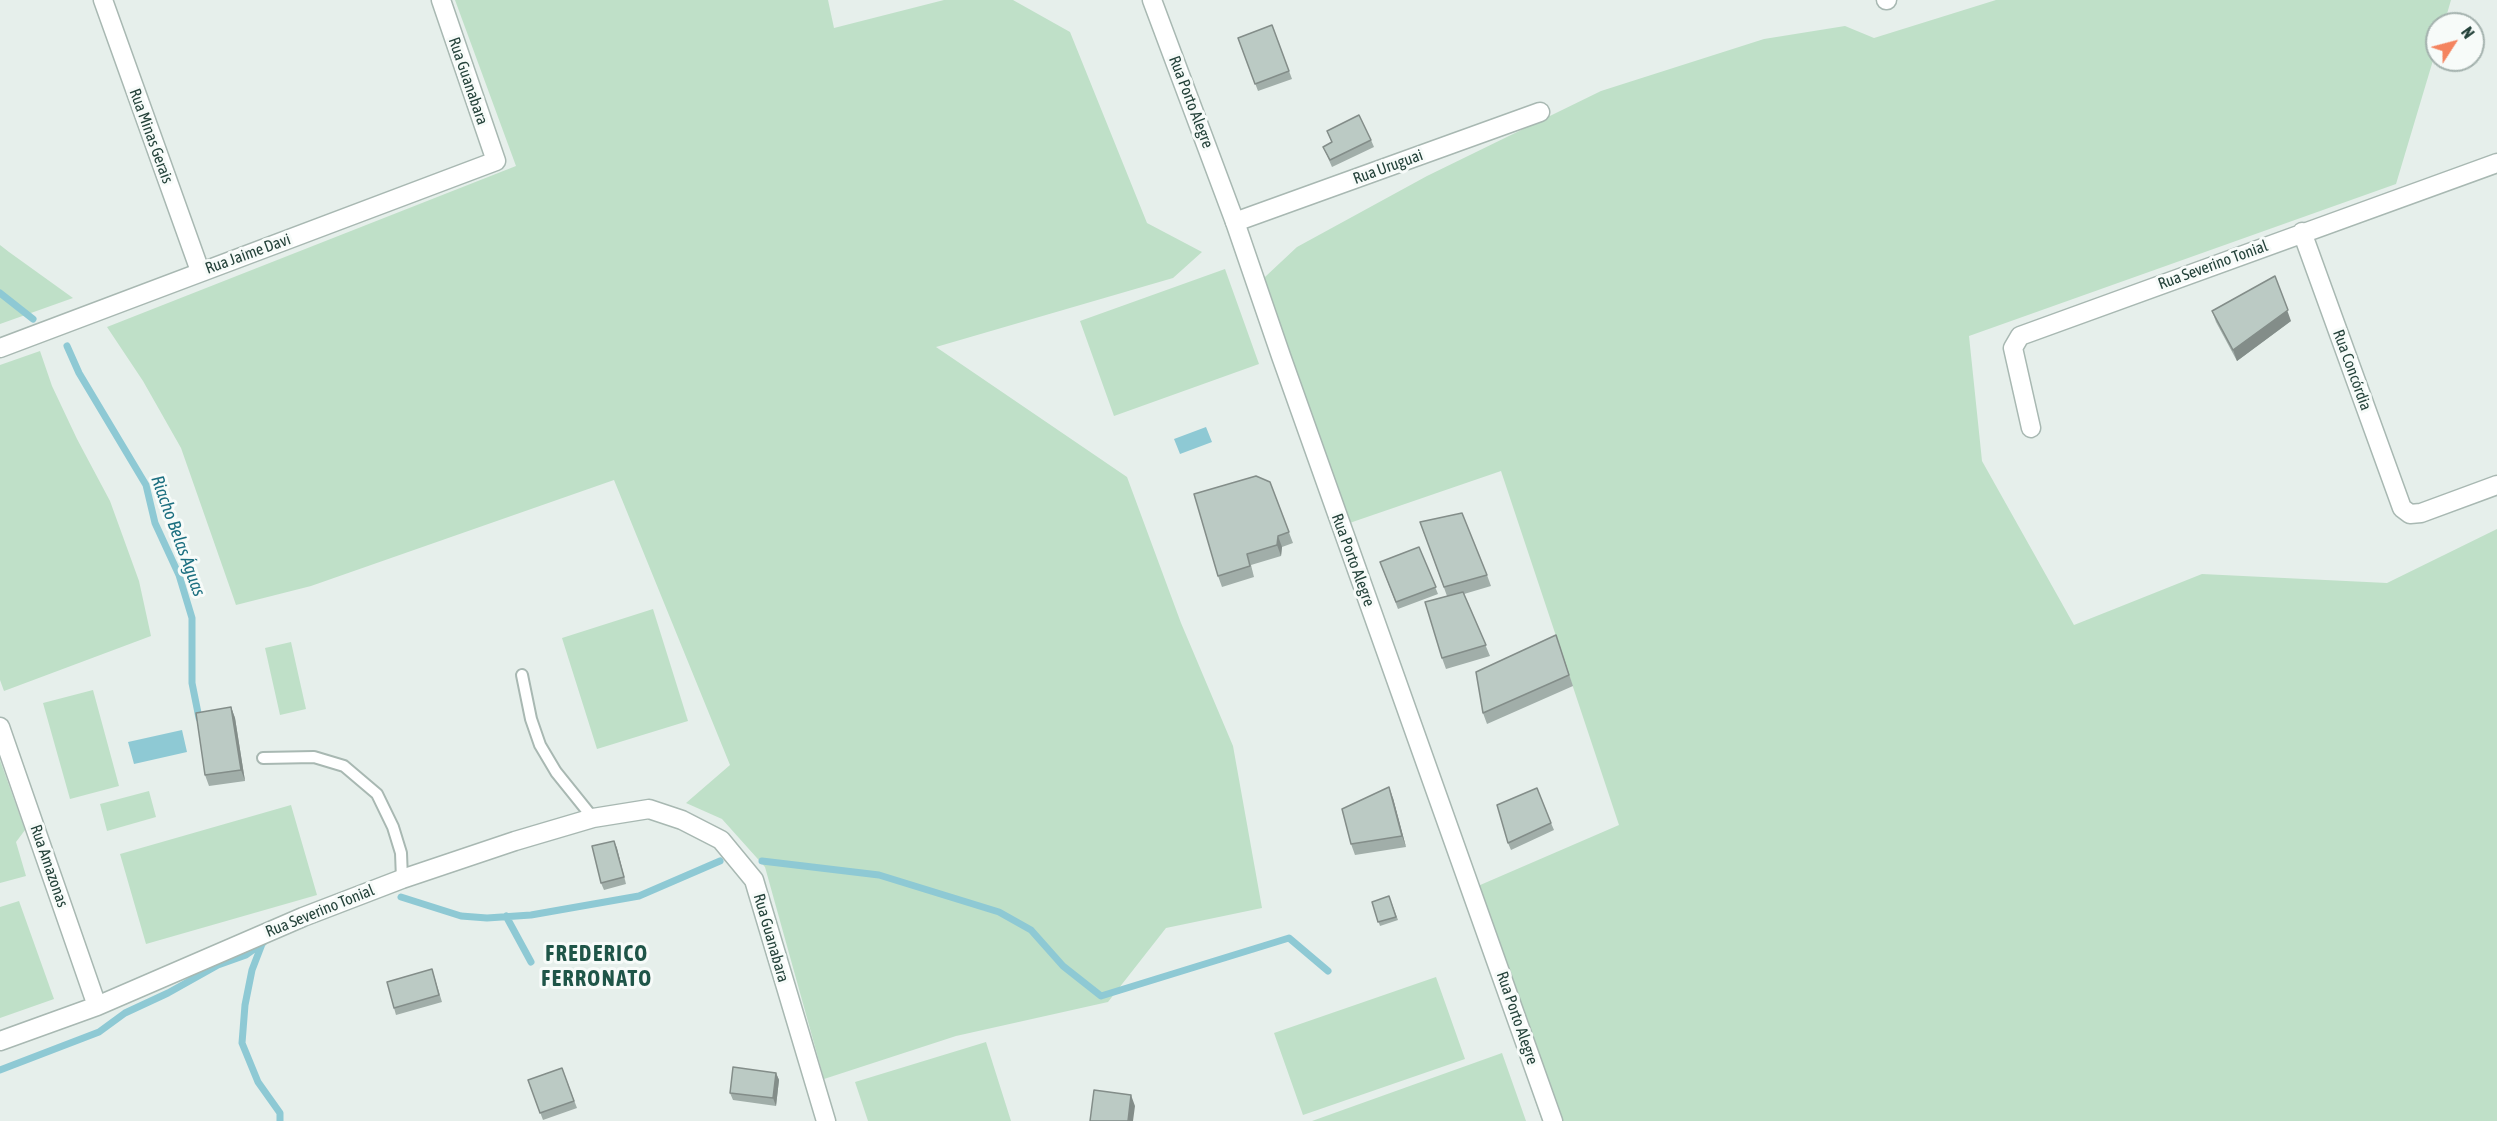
<!DOCTYPE html>
<html>
<head>
<meta charset="utf-8">
<style>
	body { margin:0 }
	#map { position:relative; width:2497px; height:1121px; overflow:hidden; background:#e6efeb; font-family:"Asap Condensed",sans-serif }
	canvas { display:block }
	.north { position:absolute; left:2425px; top:12px; width:60px; height:60px; box-sizing:border-box; background:#f7fbf9; border:2px solid #a3b1ad; border-radius:50%; rotate:54deg; font-size:16px; font-weight:700; line-height:24px; text-align:center; color:#24423a }
	.north::after { content:''; display:block; margin:auto; width:21px; height:27px; background:#f4845f; clip-path:polygon(50% 0,100% 100%,50% 72%,0 100%) }
</style>
</head>
<body>
<div id="map">
<canvas width="2497" height="1121"></canvas>
<div class="north">N</div>
</div>
<script>
const g = document.querySelector('canvas').getContext('2d');
g.lineJoin = 'round';
function paint(path, color) { g.fillStyle = color; g.fill(path, 'evenodd'); }
const shape = rows => new Path2D(rows.map(r => 'M' + r).join(''));
function stroke(path, color, width, dash) { g.strokeStyle = color; g.lineWidth = width; g.lineCap = dash ? 'butt' : 'round'; g.setLineDash(dash || []); g.stroke(path); }
function drawText(font, color, halo, rows, align = 'center') {
  g.font = font + ' "Asap Condensed",sans-serif'; g.lineWidth = 6; g.setLineDash([]); g.textBaseline = 'middle'; g.strokeStyle = halo; g.fillStyle = color; for (const [text, x, y, turn = 0] of rows) {
    g.save(); g.translate(x, y); g.rotate((+turn || 0) * Math.PI / 180); g.textAlign = isNaN(turn) ? turn : align; if (halo) g.strokeText(text, 0, 0); g.fillText(text, 0, 0); g.restore();
  }
}
paint(shape([
	[455,0,828,0,834,28,944,0,1013,0,1070,32,1147,223,1202,252,1173,278,936,347,1127,477,1181,623,1233,746,1262,908,1166,928,1108,1002,956,1036,824,1079,765,867,722,819,686,803,730,765,614,480,311,586,236,605,181,448,143,381,107,327,516,166],
	[1996,0,2451,0,2444,24,2437,24,2437,47,2396,184,1969,336,1982,461,2074,625,2202,574,2387,583,2497,529,2497,1121,1542,1121,1464,892,1619,825,1501,471,1335,528,1250,291,1297,247,1427,176,1601,91,1764,39,1845,26,1874,38],
	[0,245,9,252,73,298,0,324],
	[1225,269,1259,364,1114,416,1080,321],
	[40,351,52,386,77,439,110,501,139,581,151,636,4,691,0,680,0,365],
	[653,609,688,721,597,749,562,638],
	[291,642,306,709,280,715,265,648],
	[93,690,119,786,70,799,43,703],
	[0,760,25,830,16,842,26,876,0,883],
	[149,791,156,817,107,831,100,804],
	[291,805,317,895,146,944,120,854],
	[19,901,54,999,0,1018,0,907],
	[1436,977,1465,1059,1303,1115,1274,1033],
	[986,1042,1011,1121,868,1121,855,1082],
	[1502,1053,1526,1121,1312,1121]
]), '#bfe0c8');
paint(shape([
	[1206,427,1212,442,1180,454,1174,439],
	[182,730,187,752,134,764,128,742]
]), '#8ec9d4');
stroke(shape([
	[0,293,33,319],
	[67,346,79,373,146,485,155,523,179,575,192,618,192,683,199,718],
	[762,861,879,875,999,912,1031,930,1063,966,1101,996,1289,938,1328,971],
	[401,897,461,916,487,918,531,915,639,896,720,861],
	[506,916,531,962],
	[262,944,252,970,245,1005,242,1043,258,1082,280,1113,280,1121],
	[0,1070,99,1032,125,1013,168,993,218,965,246,955,263,943]
]), '#8ec9d4', 7);
const service = shape([
	[522,675,531,719,540,745,556,772,593,818],
	[263,758,314,757,344,766,377,794,393,827,401,853,402,879]
]);
const minor = shape([
	[103,0,200,271],
	[1886,0,1887,0],
	[1235,222,1540,112],
	[2302,232,2402,508,2410,514,2421,513,2497,485],
	[0,348,496,161,441,0],
	[2031,428,2013,348,2020,336,2497,163],
	[0,727,97,1006],
	[0,1041,97,1006,303,917,402,879,515,841,593,818,649,809,682,820,721,840,754,880,826,1121]
]);
const tertiary = shape([
	[1152,0,1235,222,1281,356,1553,1121]
]);
stroke(service, '#a8b8b2', 14);
stroke(minor, '#a8b8b2', 21);
stroke(tertiary, '#a8b8b2', 21);
stroke(service, '#fff', 10);
stroke(minor, '#fff', 18);
stroke(tertiary, '#fff', 18);
paint(shape([
	[1272,25,1292,79,1258,91,1238,38],
	[1327,131,1371,140,1374,147,1332,167,1323,147,1332,143],
	[2212,311,2291,321,2237,361,2216,322],
	[1270,482,1293,543,1282,547,1281,556,1251,565,1254,577,1222,587,1218,576],
	[1420,522,1487,575,1491,586,1464,594,1490,656,1446,669,1442,658,1447,596],
	[1419,547,1438,594,1398,609,1380,562],
	[1556,635,1573,686,1487,724,1483,713],
	[231,707,235,718,245,781,209,786,205,775],
	[1393,798,1406,847,1355,855,1351,844],
	[1551,823,1554,830,1511,850,1508,843],
	[614,841,626,884,604,890,601,883],
	[1389,896,1398,920,1380,926,1372,902],
	[432,969,442,1002,396,1015,394,1008],
	[562,1068,577,1108,543,1120,528,1080],
	[776,1073,779,1080,776,1106,733,1100,730,1093]
]), '#a1aea9');
paint(shape([
	[2275,276,2291,321,2237,361,2233,350],
	[1278,536,1282,547,1281,556,1277,545],
	[231,707,235,718,245,781,241,770],
	[1389,787,1393,798,1406,847,1402,836],
	[614,841,617,848,626,884,624,877],
	[776,1073,779,1080,776,1106,773,1098],
	[1131,1095,1135,1106,1133,1121,1128,1121]
]), '#838d89');
const building = shape([
	[1272,25,1289,71,1255,84,1238,38,1272,25],
	[1359,115,1371,140,1330,160,1323,147,1332,142,1327,131,1359,115],
	[2275,276,2288,310,2233,350,2212,311,2275,276],
	[1256,476,1270,482,1289,532,1278,536,1277,545,1247,554,1250,566,1218,576,1194,494,1256,476],
	[1462,513,1487,575,1444,587,1420,522,1462,513],
	[1419,547,1436,587,1396,602,1380,562,1419,547],
	[1463,592,1486,645,1442,658,1425,602,1463,592],
	[1556,635,1569,675,1483,713,1476,672,1556,635],
	[231,707,241,770,205,775,196,713,231,707],
	[1389,787,1402,836,1351,844,1342,809,1389,787],
	[1537,788,1551,823,1508,843,1497,805,1537,788],
	[614,841,624,877,601,883,592,846,614,841],
	[1389,896,1396,917,1378,922,1372,902,1389,896],
	[432,969,439,995,394,1008,387,982,432,969],
	[733,1067,776,1073,773,1098,730,1093,733,1067],
	[562,1068,574,1101,540,1113,528,1080,562,1068],
	[1094,1090,1131,1095,1128,1121,1090,1121,1094,1090]
]);
paint(building, '#bbcac4');
stroke(building, '#838d89', 1.5);
drawText('16px', '#24423a', '#f7fbf9', [
	["Rua Guanabara",468,81,71],
	["Rua Porto Alegre",1191,102,69],
	["Rua Minas Gerais",151,136,70],
	["Rua Uruguai",1388,167,-20],
	["Rua Jaime Davi",248,254,-20],
	["Rua Severino Tonial",2213,265,-20],
	["Rua Concórdia",2352,370,70],
	["Rua Porto Alegre",1353,560,70],
	["Rua Amazonas",49,866,71],
	["Rua Severino Tonial",320,911,-22],
	["Rua Guanabara",771,938,74],
	["Rua Porto Alegre",1517,1018,71]
]);
drawText('italic 18px', '#1c6f80', '#f7fbf9', [
	["Riacho Belas Águas",178,536,70]
]);
g.letterSpacing = '1.5px';
drawText('bold 22px', '#1f5548', '#f7fbf9', [
	["FREDERICO",597,954],
	["FERRONATO",597,979]
]);
g.letterSpacing = '0px';
</script>
</body>
</html>
